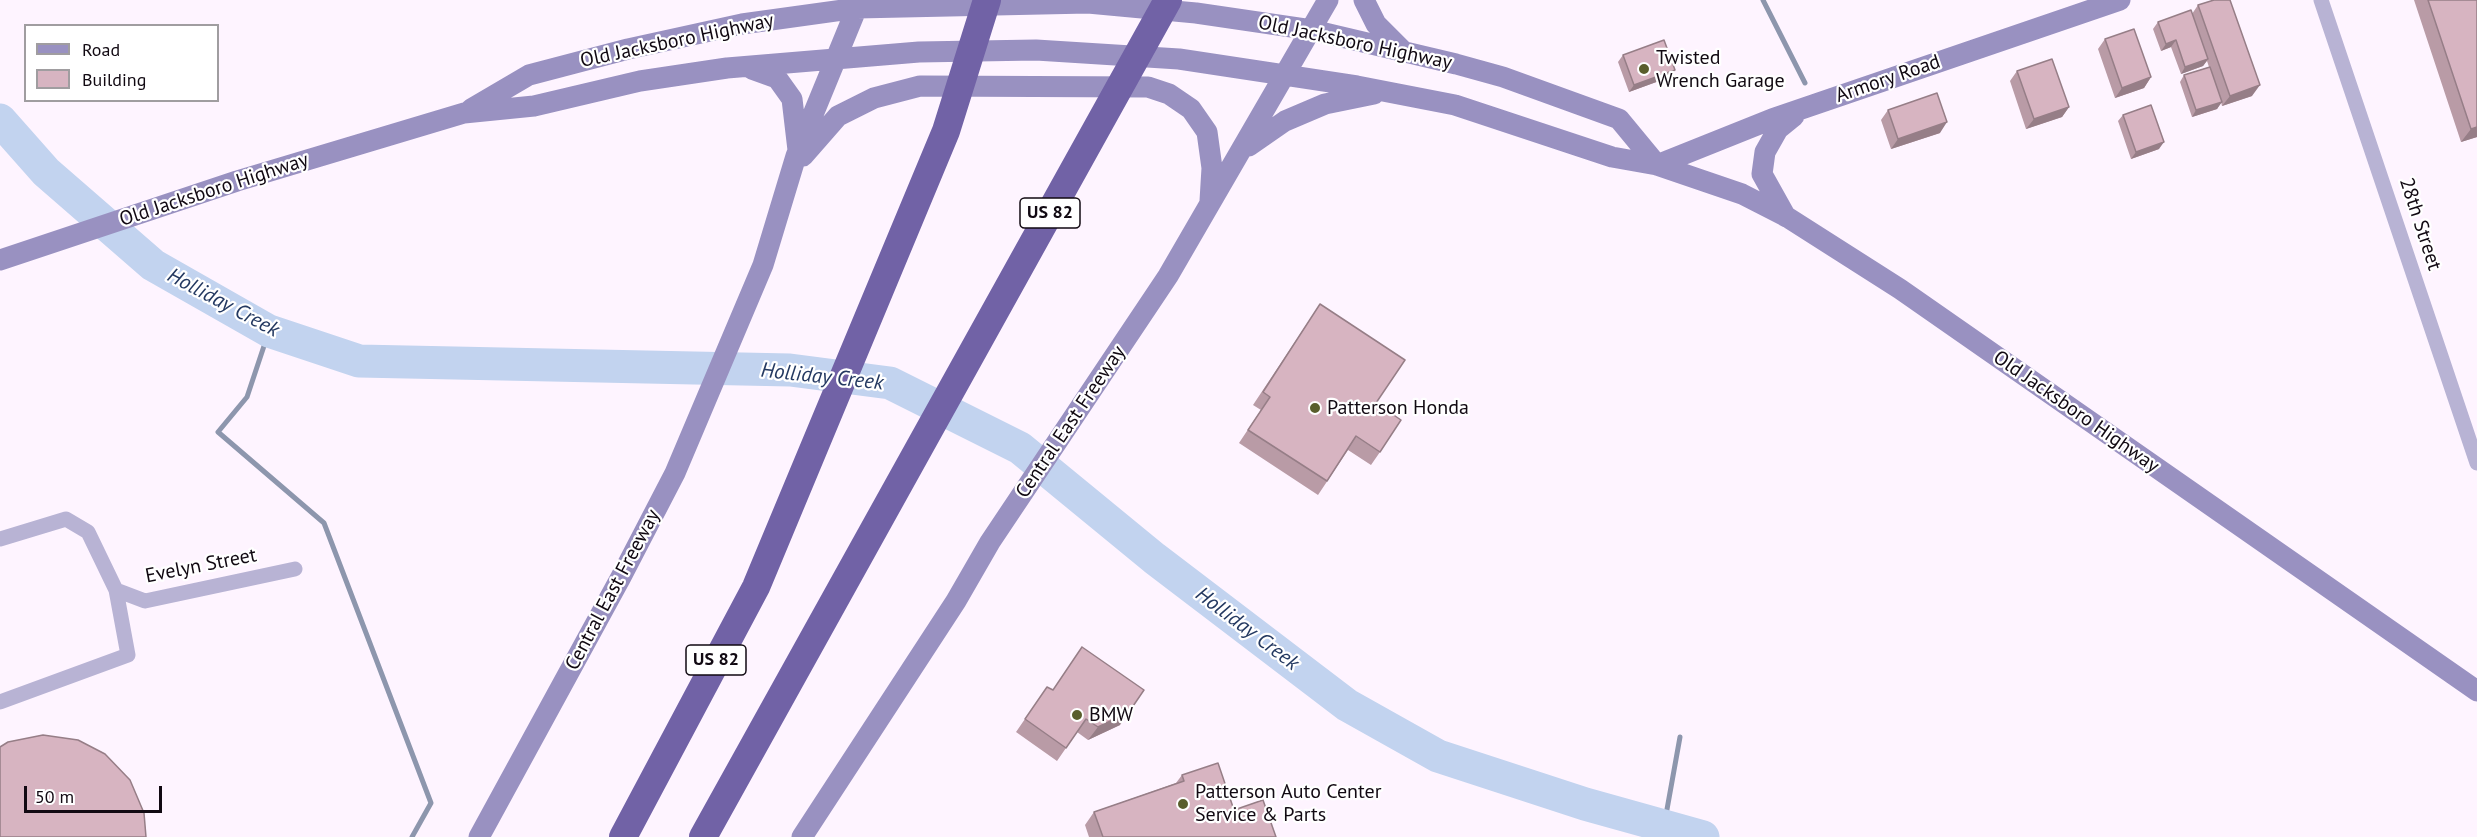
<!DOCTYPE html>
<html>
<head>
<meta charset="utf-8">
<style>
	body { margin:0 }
	#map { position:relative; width:2477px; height:837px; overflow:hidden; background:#fef4ff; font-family:"PT Sans",sans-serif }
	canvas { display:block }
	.legend { position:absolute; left:24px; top:24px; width:195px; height:78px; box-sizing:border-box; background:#fff; border:2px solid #a09da0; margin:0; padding:8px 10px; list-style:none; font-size:18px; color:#110912 }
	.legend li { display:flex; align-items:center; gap:12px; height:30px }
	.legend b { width:30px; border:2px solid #a09da0 }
	.scale { position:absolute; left:24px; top:786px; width:138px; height:27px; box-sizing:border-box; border:3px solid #110912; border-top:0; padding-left:8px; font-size:18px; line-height:21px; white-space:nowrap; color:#110912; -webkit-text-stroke:4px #fff; paint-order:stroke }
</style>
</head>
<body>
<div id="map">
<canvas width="2477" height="837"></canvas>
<ul class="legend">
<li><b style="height:8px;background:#9991c1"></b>Road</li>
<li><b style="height:16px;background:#d7b4c1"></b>Building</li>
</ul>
<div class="scale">50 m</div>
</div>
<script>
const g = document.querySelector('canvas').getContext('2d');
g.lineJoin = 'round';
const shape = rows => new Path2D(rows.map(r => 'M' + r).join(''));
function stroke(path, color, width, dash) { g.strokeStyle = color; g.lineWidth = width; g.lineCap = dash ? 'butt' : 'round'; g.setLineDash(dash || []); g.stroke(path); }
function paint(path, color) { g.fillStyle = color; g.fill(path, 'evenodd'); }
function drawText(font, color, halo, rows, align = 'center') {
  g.font = font + ' "PT Sans",sans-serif'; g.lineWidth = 4.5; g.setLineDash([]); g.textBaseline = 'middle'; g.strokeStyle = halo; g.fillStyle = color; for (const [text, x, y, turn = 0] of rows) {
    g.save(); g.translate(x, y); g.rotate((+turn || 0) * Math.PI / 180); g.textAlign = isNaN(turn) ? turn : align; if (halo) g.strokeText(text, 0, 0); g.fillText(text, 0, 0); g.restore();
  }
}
stroke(shape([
	[1763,0,1805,83],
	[269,331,247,397,218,432,324,523,431,803,412,837],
	[1664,826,1680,737]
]), '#8d96ad', 5);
stroke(shape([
	[0,120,46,172,153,265,269,331,359,361,790,370,890,383,1020,448,1154,558,1347,705,1438,756,1585,804,1703,837]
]), '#c2d3ef', 33);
stroke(shape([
	[2321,0,2477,463],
	[0,539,66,519,88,532,116,590,128,655,0,702],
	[116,590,145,601,295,569]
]), '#b8b3d4', 15);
stroke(shape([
	[1364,0,1376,24,1403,51],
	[752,69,777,78,792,99,798,150],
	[471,109,529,75,628,49,742,24,857,8,1088,3,1196,13,1312,30,1456,64,1503,77,1619,119,1657,165],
	[1249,146,1285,121,1325,104,1374,94],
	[803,156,838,116,874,98,920,86,1148,87,1169,94,1191,109,1207,132,1212,168,1210,201],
	[1657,165,1772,119,2120,0],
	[1786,217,1762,174,1765,152,1778,129,1794,116],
	[0,260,237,181,464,113,534,106,640,81,727,68,919,52,1036,50,1179,59,1357,86,1455,105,1612,157,1657,165,1742,194,1787,217,1900,289,2477,691],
	[479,837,621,577,675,473,763,265,796,156,860,0],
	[802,837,956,601,990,542,1168,276,1328,0]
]), '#9991c1', 21);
stroke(shape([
	[623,837,756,587,946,131,987,0],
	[703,837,1168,0]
]), '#7162a6', 28);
paint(shape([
	[2414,0,2477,0,2477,137,2461,142],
	[2198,5,2252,96,2222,106,2221,102,2217,109,2192,117,2180,82,2184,75,2209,67,2207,61,2203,66,2181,74,2171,47,2161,51,2153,29,2158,22,2192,14],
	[2105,39,2151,77,2144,88,2115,98,2098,49],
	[1623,55,1675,70,1670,77,1629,92,1618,62],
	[2017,71,2069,107,2062,117,2026,129,2010,81],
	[1888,110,1940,133,1891,149,1881,120],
	[2123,115,2159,149,2131,159,2118,121],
	[1320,304,1376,403,1380,452,1371,465,1348,450,1318,495,1239,443,1261,410,1253,405],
	[1047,687,1120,725,1088,740,1077,732,1057,761,1016,732],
	[1182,775,1234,810,1276,837,1089,837,1085,825,1094,812,1176,783]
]), '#b99ba6');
paint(shape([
	[2176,40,2171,47,2161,51,2166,44],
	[2208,59,2203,66,2181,74,2185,67],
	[1675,70,1670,77,1629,92,1634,85],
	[2151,77,2144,88,2115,98,2122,88],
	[2260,85,2252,96,2222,106,2230,96],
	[2222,102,2217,109,2192,117,2196,110],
	[2069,107,2062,117,2026,129,2034,119],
	[1947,122,1940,133,1891,149,1898,139],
	[2477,127,2477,137,2461,142,2471,129],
	[2164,142,2159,149,2131,159,2136,152],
	[1129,712,1120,725,1088,740,1098,727]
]), '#967e87');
const building = shape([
	[2214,0,2230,0,2260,85,2230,96,2198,5,2214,0],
	[2428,0,2477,0,2477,127,2471,129,2428,0],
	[2191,10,2208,59,2185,67,2176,40,2166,44,2158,22,2191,10],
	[2134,29,2151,77,2122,88,2105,39,2134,29],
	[1664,40,1675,70,1634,85,1623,55,1664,40],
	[2052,59,2069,107,2034,119,2017,71,2052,59],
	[2210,67,2222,102,2196,110,2184,75,2210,67],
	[1937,93,1947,122,1898,139,1888,110,1937,93],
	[2151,105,2164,142,2136,152,2123,115,2151,105],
	[1320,304,1405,360,1376,403,1401,420,1380,452,1356,436,1327,481,1248,430,1270,397,1263,392,1320,304],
	[1082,647,1144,690,1129,712,1098,727,1086,719,1066,748,1025,719,1047,687,1053,690,1082,647],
	[43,735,78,740,105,754,130,780,144,813,146,837,0,837,0,747,8,742,43,735],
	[1218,763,1234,810,1263,800,1276,837,1103,837,1094,812,1184,781,1182,775,1218,763]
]);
paint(building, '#d7b4c1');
stroke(building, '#967e87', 1.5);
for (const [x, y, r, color] of [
	[1644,69,6,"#595e2c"],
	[1315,408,6,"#595e2c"],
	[1077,715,6,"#595e2c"],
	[1183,804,6,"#595e2c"]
]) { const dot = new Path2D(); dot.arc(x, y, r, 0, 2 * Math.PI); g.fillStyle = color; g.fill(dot); stroke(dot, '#fff', 2); }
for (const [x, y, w] of [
	[1050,213,60],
	[716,660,60]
]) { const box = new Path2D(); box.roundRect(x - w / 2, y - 15, w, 30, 4.5); g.fillStyle = '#fff'; g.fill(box); stroke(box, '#110912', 1.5); }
drawText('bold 18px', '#110912', null, [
	["US 82",1050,213],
	["US 82",716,660]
]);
drawText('20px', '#110912', '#fff', [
	["Old Jacksboro Highway",677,41,-12],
	["Old Jacksboro Highway",1355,43,12],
	["Armory Road",1888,79,-19],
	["Old Jacksboro Highway",214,190,-18],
	["28th Street",2420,224,72],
	["Old Jacksboro Highway",2076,412,35],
	["Central East Freeway",1071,422,-56],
	["Evelyn Street",201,566,-11],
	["Central East Freeway",613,590,-62]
]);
drawText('20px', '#110912', '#fff', [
	["Twisted",1656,58],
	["Wrench Garage",1656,81],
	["Patterson Honda",1327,408],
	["BMW",1089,715],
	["Patterson Auto Center",1195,792],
	["Service & Parts",1195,815]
], 'left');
drawText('italic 21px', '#243961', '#fff', [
	["Holliday Creek",223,303,28],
	["Holliday Creek",822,377,6],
	["Holliday Creek",1247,629,37]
]);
</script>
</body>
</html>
